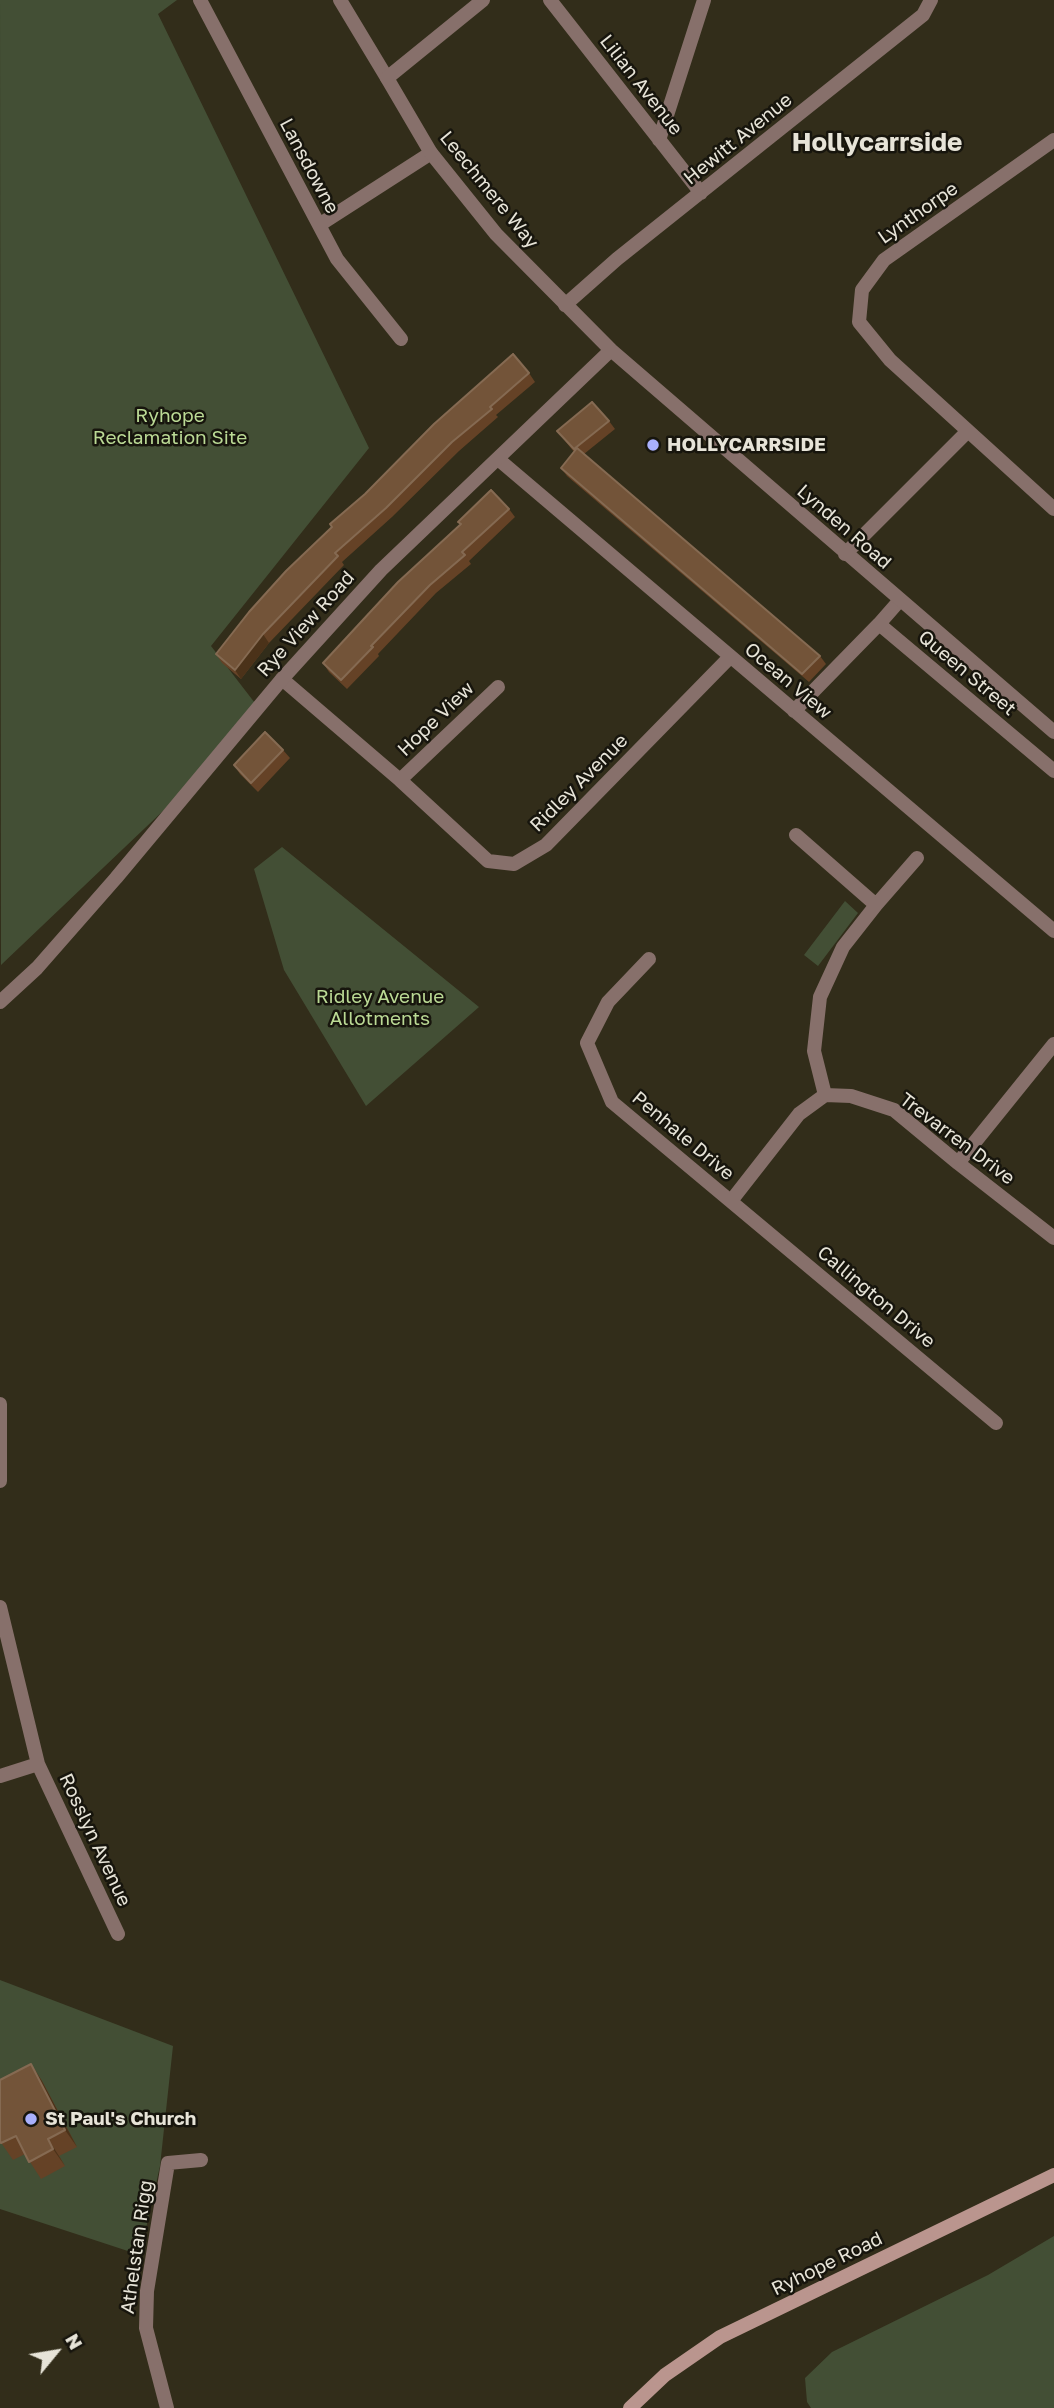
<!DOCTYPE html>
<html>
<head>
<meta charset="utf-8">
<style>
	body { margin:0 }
	#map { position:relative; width:1054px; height:2408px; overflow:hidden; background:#322d1a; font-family:"Golos Text",sans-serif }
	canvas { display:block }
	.north { position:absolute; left:21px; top:2317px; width:70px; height:70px; -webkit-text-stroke:5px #17150d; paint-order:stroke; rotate:60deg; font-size:19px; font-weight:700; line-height:28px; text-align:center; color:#e7e4d8 }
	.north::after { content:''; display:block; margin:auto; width:24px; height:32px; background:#e7e4d8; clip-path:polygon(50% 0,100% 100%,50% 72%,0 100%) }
</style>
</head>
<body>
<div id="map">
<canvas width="1054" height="2408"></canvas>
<div class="north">N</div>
</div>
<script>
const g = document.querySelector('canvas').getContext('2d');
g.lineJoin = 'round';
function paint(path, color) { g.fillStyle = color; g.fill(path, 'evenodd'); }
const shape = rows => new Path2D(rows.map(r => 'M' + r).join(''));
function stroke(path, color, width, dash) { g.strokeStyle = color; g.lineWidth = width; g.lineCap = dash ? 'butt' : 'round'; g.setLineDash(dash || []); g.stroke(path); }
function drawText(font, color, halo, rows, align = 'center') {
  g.font = font + ' "Golos Text",sans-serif'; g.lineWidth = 5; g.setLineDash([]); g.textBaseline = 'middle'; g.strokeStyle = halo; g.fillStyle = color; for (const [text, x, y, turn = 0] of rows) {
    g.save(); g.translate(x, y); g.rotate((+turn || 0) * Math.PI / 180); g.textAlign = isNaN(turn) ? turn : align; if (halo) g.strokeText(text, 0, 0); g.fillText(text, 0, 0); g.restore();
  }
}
paint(shape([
	[0,0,177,0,158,14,369,448,211,646,258,707,206,770,1,965],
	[282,847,479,1007,366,1106,284,970,254,869],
	[845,901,858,913,818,966,804,955],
	[0,1980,173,2046,160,2166,140,2255,0,2209],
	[1054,2236,1054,2408,811,2408,807,2402,805,2378,832,2352,988,2275]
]), '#434f35');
stroke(shape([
	[200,0,337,259,401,339],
	[340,0,387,78],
	[550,0,701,193],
	[659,140,704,0],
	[1054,140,884,260,862,290,859,322,890,360,1054,509],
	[319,225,431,153],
	[565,305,617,259,923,15,931,0],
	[498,459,1054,931],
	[845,554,968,431],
	[900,600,879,624,1054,771],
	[282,679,400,780,488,861,514,864,546,845,730,657],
	[794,711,879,624],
	[400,780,498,687],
	[796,835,876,905],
	[649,959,608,1002,587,1043,612,1102,996,1423],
	[825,1095,814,1051,820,997,843,947,876,905,917,858],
	[958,1163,1054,1044],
	[731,1201,799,1114,825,1095,851,1096,894,1110,958,1163,1054,1238],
	[0,1404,0,1481],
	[0,1607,38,1764,0,1776],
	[38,1764,118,1934],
	[167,2408,146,2328,147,2291,168,2163,201,2160]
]), '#87706b', 14);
stroke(shape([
	[483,0,387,78,431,153,496,234,611,350,1054,732],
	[0,1002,37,968,116,878,282,679,381,570,611,350]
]), '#87706b', 14);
stroke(shape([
	[630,2408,665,2375,720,2337,1054,2175]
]), '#ba958e', 14);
paint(shape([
	[529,373,535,382,496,415,498,417,459,451,392,517,342,562,344,565,269,643,241,679,222,663,216,654,332,527],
	[609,421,615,429,584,454,820,656,826,664,809,682,567,476,561,468,574,452,557,431],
	[509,509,515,517,469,561,471,564,436,593,378,654,379,656,347,689,329,672,323,663],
	[283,750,290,758,258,792,240,774,234,765],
	[31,2064,42,2081,77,2147,59,2156,65,2166,41,2179,25,2154,13,2160,0,2141]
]), '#654226');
paint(shape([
	[263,634,269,643,241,679,235,670],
	[31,2064,42,2081,77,2147,65,2130],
	[48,2139,59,2156,65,2166,53,2149]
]), '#4b3219');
const building = shape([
	[513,354,529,373,490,407,492,409,452,442,386,508,335,553,338,556,263,634,235,670,216,654,249,612,286,571,332,527,330,524,365,494,434,424,513,354],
	[592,402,609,421,574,449,557,431,592,402],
	[577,448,820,656,802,674,561,468,577,448],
	[491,490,509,509,462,552,465,555,430,585,371,646,373,647,341,680,323,663,398,582,461,524,458,522,491,490],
	[265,732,283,750,251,783,234,765,265,732],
	[31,2064,65,2130,48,2139,53,2149,29,2162,16,2136,1,2143,0,2141,0,2080,31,2064]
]);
paint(building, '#735439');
stroke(building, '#856a52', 2);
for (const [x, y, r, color] of [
	[653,445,7,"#a9b0fc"],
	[31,2119,7,"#a9b0fc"]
]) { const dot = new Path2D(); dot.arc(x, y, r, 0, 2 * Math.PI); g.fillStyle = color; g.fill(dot); stroke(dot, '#17150d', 2.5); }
drawText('19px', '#e7e4d8', '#17150d', [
	["Lilian Avenue",641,85,52],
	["Hewitt Avenue",738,139,-39],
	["Lansdowne",309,166,62],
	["Leechmere Way",489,190,51],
	["Lynthorpe",918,213,-35],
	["Lynden Road",844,527,41],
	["Rye View Road",306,624,-48],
	["Queen Street",967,673,40],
	["Ocean View",788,681,40],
	["Hope View",436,719,-44],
	["Ridley Avenue",579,783,-45],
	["Penhale Drive",683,1136,40],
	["Trevarren Drive",957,1139,37],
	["Callington Drive",876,1297,40],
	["Rosslyn Avenue",95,1840,65],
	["Athelstan Rigg",137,2247,-82],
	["Ryhope Road",827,2264,-26]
]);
drawText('19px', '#bbda95', '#17150d', [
	["Ryhope",170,416],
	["Reclamation Site",170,438],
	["Ridley Avenue",380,997],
	["Allotments",380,1019]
]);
drawText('bold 19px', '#e7e4d8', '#17150d', [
	["HOLLYCARRSIDE",667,445],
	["St Paul's Church",45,2119]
], 'left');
drawText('bold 26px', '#e7e4d8', '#17150d', [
	["Hollycarrside",877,143]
]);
</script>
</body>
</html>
